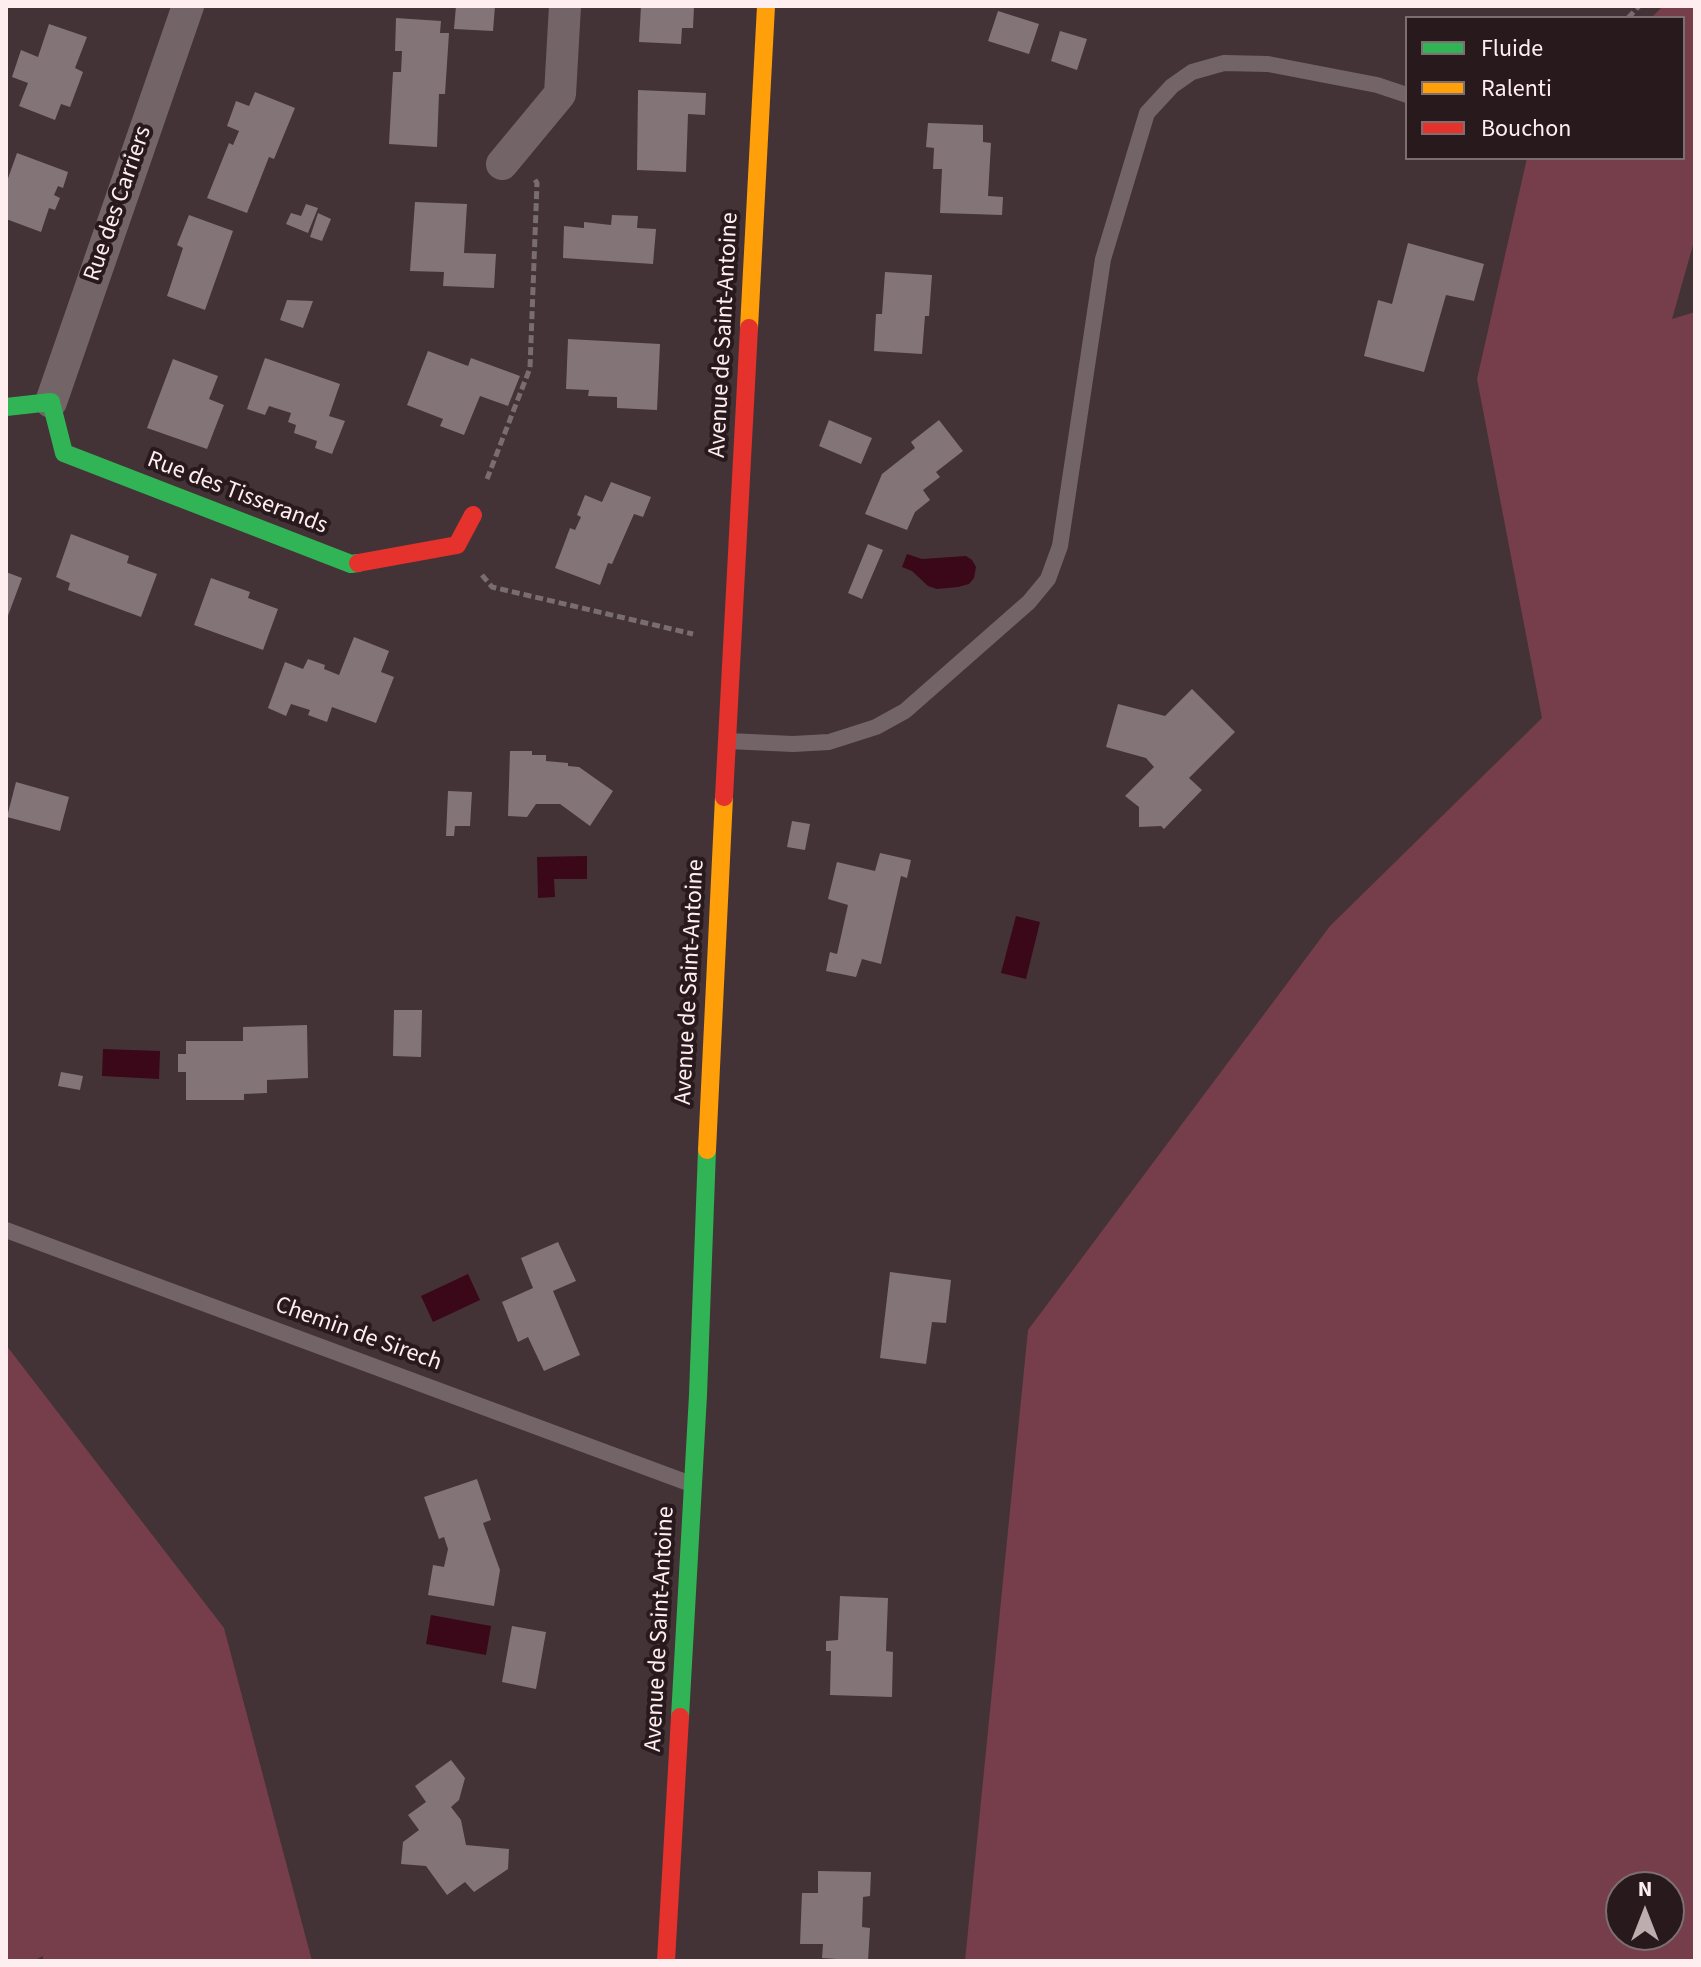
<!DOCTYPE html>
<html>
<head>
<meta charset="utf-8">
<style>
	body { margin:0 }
	#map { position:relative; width:1701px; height:1967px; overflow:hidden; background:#433336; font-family:"Source Sans 3",sans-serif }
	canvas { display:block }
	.frame { position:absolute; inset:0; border:8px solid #feeef0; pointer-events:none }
	.legend { position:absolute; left:1405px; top:16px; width:280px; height:144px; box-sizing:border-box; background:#27191c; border:2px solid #7d6e71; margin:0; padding:10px 14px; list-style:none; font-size:24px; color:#feeef0 }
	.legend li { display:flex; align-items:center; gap:16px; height:40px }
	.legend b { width:40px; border:2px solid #7d6e71 }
	.north { position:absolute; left:1605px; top:1871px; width:80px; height:80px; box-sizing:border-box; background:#27191c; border:2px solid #7d6e71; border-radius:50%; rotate:0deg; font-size:22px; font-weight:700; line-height:32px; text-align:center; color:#feeef0 }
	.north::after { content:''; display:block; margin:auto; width:28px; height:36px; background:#bdadaf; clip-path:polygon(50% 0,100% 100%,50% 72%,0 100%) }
</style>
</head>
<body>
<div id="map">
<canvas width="1701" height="1967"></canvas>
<div class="frame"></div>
<ul class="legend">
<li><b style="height:10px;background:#30b455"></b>Fluide</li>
<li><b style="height:10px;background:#ff9f0a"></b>Ralenti</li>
<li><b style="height:10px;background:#e5322d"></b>Bouchon</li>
</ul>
<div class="north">N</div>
</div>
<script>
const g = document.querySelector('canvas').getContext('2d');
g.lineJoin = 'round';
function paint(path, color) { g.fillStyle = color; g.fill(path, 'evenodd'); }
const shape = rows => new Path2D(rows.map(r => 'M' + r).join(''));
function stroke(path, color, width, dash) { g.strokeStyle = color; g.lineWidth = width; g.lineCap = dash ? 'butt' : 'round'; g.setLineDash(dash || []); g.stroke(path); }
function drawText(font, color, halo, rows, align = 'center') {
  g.font = font + ' "Source Sans 3",sans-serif'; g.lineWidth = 8; g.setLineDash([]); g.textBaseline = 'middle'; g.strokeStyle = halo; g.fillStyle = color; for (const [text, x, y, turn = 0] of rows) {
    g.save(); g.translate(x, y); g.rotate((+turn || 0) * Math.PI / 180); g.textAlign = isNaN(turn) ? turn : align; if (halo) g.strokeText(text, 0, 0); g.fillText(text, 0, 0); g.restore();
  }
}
paint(shape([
	[1663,6,1695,6,1695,238,1672,319,1695,312,1695,1961,965,1961,1028,1330,1330,926,1542,718,1477,379,1527,158,1683,158,1683,18,1651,18],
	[1621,1887,1669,1887,1669,1935,1621,1935],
	[6,1345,224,1628,312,1961,43,1961,43,1956,33,1961,6,1961]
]), '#763d4a');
paint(shape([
	[907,554,922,559,966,556,972,560,976,567,974,578,969,584,958,587,937,589,928,586,912,571,902,567],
	[587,856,587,879,554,879,555,897,538,898,537,857],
	[1016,916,1040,922,1026,979,1001,973],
	[103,1049,160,1051,159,1079,102,1076],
	[468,1274,480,1300,433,1322,421,1296],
	[431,1615,491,1626,486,1655,426,1644]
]), '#3a0819');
paint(shape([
	[456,6,495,6,493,31,454,29],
	[641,6,694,6,693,28,682,28,681,44,639,42],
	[998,11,1039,24,1029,54,988,41],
	[396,18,441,21,440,33,449,33,445,94,439,94,437,147,389,144,393,72,401,72,402,51,395,51],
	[49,24,87,37,75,68,83,72,79,83,70,107,61,104,55,120,19,106,28,83,12,77,21,50,38,57],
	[1060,31,1087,39,1077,70,1051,61],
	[638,90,706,93,705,115,688,114,686,172,637,170],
	[255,92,295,108,274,159,269,157,247,213,207,198,229,143,233,145,239,131,227,126,236,101,249,106],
	[928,123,983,125,983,142,991,143,988,196,1003,197,1002,215,940,213,942,169,933,169,934,148,926,147],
	[17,153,68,172,63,188,58,186,54,195,60,198,55,210,49,208,41,232,6,219,6,184],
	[415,202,467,204,464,253,496,254,494,288,443,286,444,272,410,271],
	[306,204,318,208,308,233,286,224,291,213,301,216],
	[318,213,331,219,322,241,310,237],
	[189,215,233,231,205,310,167,296,183,248,177,245],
	[612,215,638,216,637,228,656,229,653,264,563,258,564,226,584,228,584,222,611,225],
	[1408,243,1484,264,1474,301,1446,295,1424,372,1364,356,1378,300,1392,304],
	[885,272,932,275,929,316,925,316,922,354,874,351,876,314,882,314],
	[287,300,313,301,303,328,280,320],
	[568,339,660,344,657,410,617,408,617,397,588,396,589,390,566,389],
	[428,351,468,366,471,358,520,376,508,406,480,396,464,435,440,426,443,419,407,405],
	[265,358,340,384,329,416,345,421,332,454,315,448,317,441,294,433,296,425,288,422,291,413,269,406,265,415,247,409],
	[173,359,218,376,209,399,224,405,207,449,147,428],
	[829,420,872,438,861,464,819,446],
	[939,420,963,451,936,472,940,477,923,490,930,500,915,512,907,530,865,514,882,474,915,448,911,442],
	[611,482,651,497,643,517,634,514,612,564,608,563,600,585,555,568,570,528,575,530,581,517,577,515,585,495,602,502],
	[71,534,129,556,127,563,157,574,141,617,68,590,70,583,56,577],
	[868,544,883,550,862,599,848,593],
	[6,572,22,578,6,621],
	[211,578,250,592,248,598,278,609,263,650,194,625],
	[354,637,389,651,381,672,394,677,376,723,332,707,327,722,308,715,310,710,291,704,286,716,268,708,285,662,303,669,308,659,325,665,324,669,339,675],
	[1192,689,1235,732,1189,778,1202,790,1164,829,1161,826,1139,827,1139,807,1125,796,1154,767,1146,758,1106,747,1118,704,1165,716],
	[510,751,532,751,532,755,546,755,546,761,568,763,568,766,579,767,613,791,590,826,560,804,536,804,527,817,508,816],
	[16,782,69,797,60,831,7,817],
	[448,791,472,792,470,826,455,826,454,836,446,836],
	[792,821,810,824,805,850,787,847],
	[880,853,911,860,907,878,901,876,881,964,862,959,856,977,826,971,830,952,837,954,848,905,828,899,837,862,875,871],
	[394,1010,422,1010,421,1057,393,1056],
	[307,1025,308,1078,267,1080,267,1093,244,1094,244,1100,186,1100,186,1072,178,1072,178,1054,186,1054,186,1041,243,1041,243,1027],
	[61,1072,83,1076,80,1090,58,1086],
	[558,1242,576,1281,553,1291,580,1355,544,1371,528,1337,518,1342,502,1302,533,1288,521,1258],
	[890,1272,951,1280,946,1323,932,1322,926,1364,880,1358],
	[477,1479,491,1520,483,1523,500,1570,494,1606,428,1595,433,1565,444,1567,448,1549,444,1537,439,1539,424,1497],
	[840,1596,888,1598,886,1651,893,1652,892,1697,830,1695,831,1651,826,1651,826,1641,838,1640],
	[512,1626,546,1632,536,1689,502,1682],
	[451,1760,465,1778,459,1800,451,1807,461,1820,466,1845,509,1849,508,1869,474,1892,465,1882,447,1895,426,1866,401,1864,403,1842,419,1830,408,1815,426,1802,415,1786],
	[818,1871,871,1872,870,1896,863,1897,862,1927,870,1928,868,1961,822,1958,823,1944,800,1944,802,1893,818,1893]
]), '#837477');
stroke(shape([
	[1628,18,1639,6],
	[487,479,530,368,537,183,534,178],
	[482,575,492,587,693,634]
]), '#796d6f', 5, [8, 4]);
stroke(shape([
	[728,741,793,744,829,742,876,727,905,711,1029,602,1048,579,1060,546,1103,259,1147,113,1172,86,1192,72,1224,63,1268,64,1377,85,1407,95],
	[6,1230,691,1484]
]), '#736567', 16);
stroke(shape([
	[502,164,560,94,565,6],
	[51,402,188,6]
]), '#736567', 32);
stroke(shape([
	[6,407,51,402,64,453,351,564,358,563],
	[680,1717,698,1395,707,1150]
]), '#30b455', 18);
stroke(shape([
	[749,328,766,6],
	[707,1150,724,797]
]), '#ff9f0a', 18);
stroke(shape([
	[358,563,457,545,473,515],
	[724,797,749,328],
	[666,1961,680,1717]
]), '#e5322d', 18);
drawText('24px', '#feeef0', '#27191c', [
	["Rue des Carriers",119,204,-71],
	["Avenue de Saint-Antoine",725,335,-87],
	["Rue des Tisserands",237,494,21],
	["Avenue de Saint-Antoine",691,982,-87],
	["Chemin de Sirech",358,1335,20],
	["Avenue de Saint-Antoine",661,1629,-87]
]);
</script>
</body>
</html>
